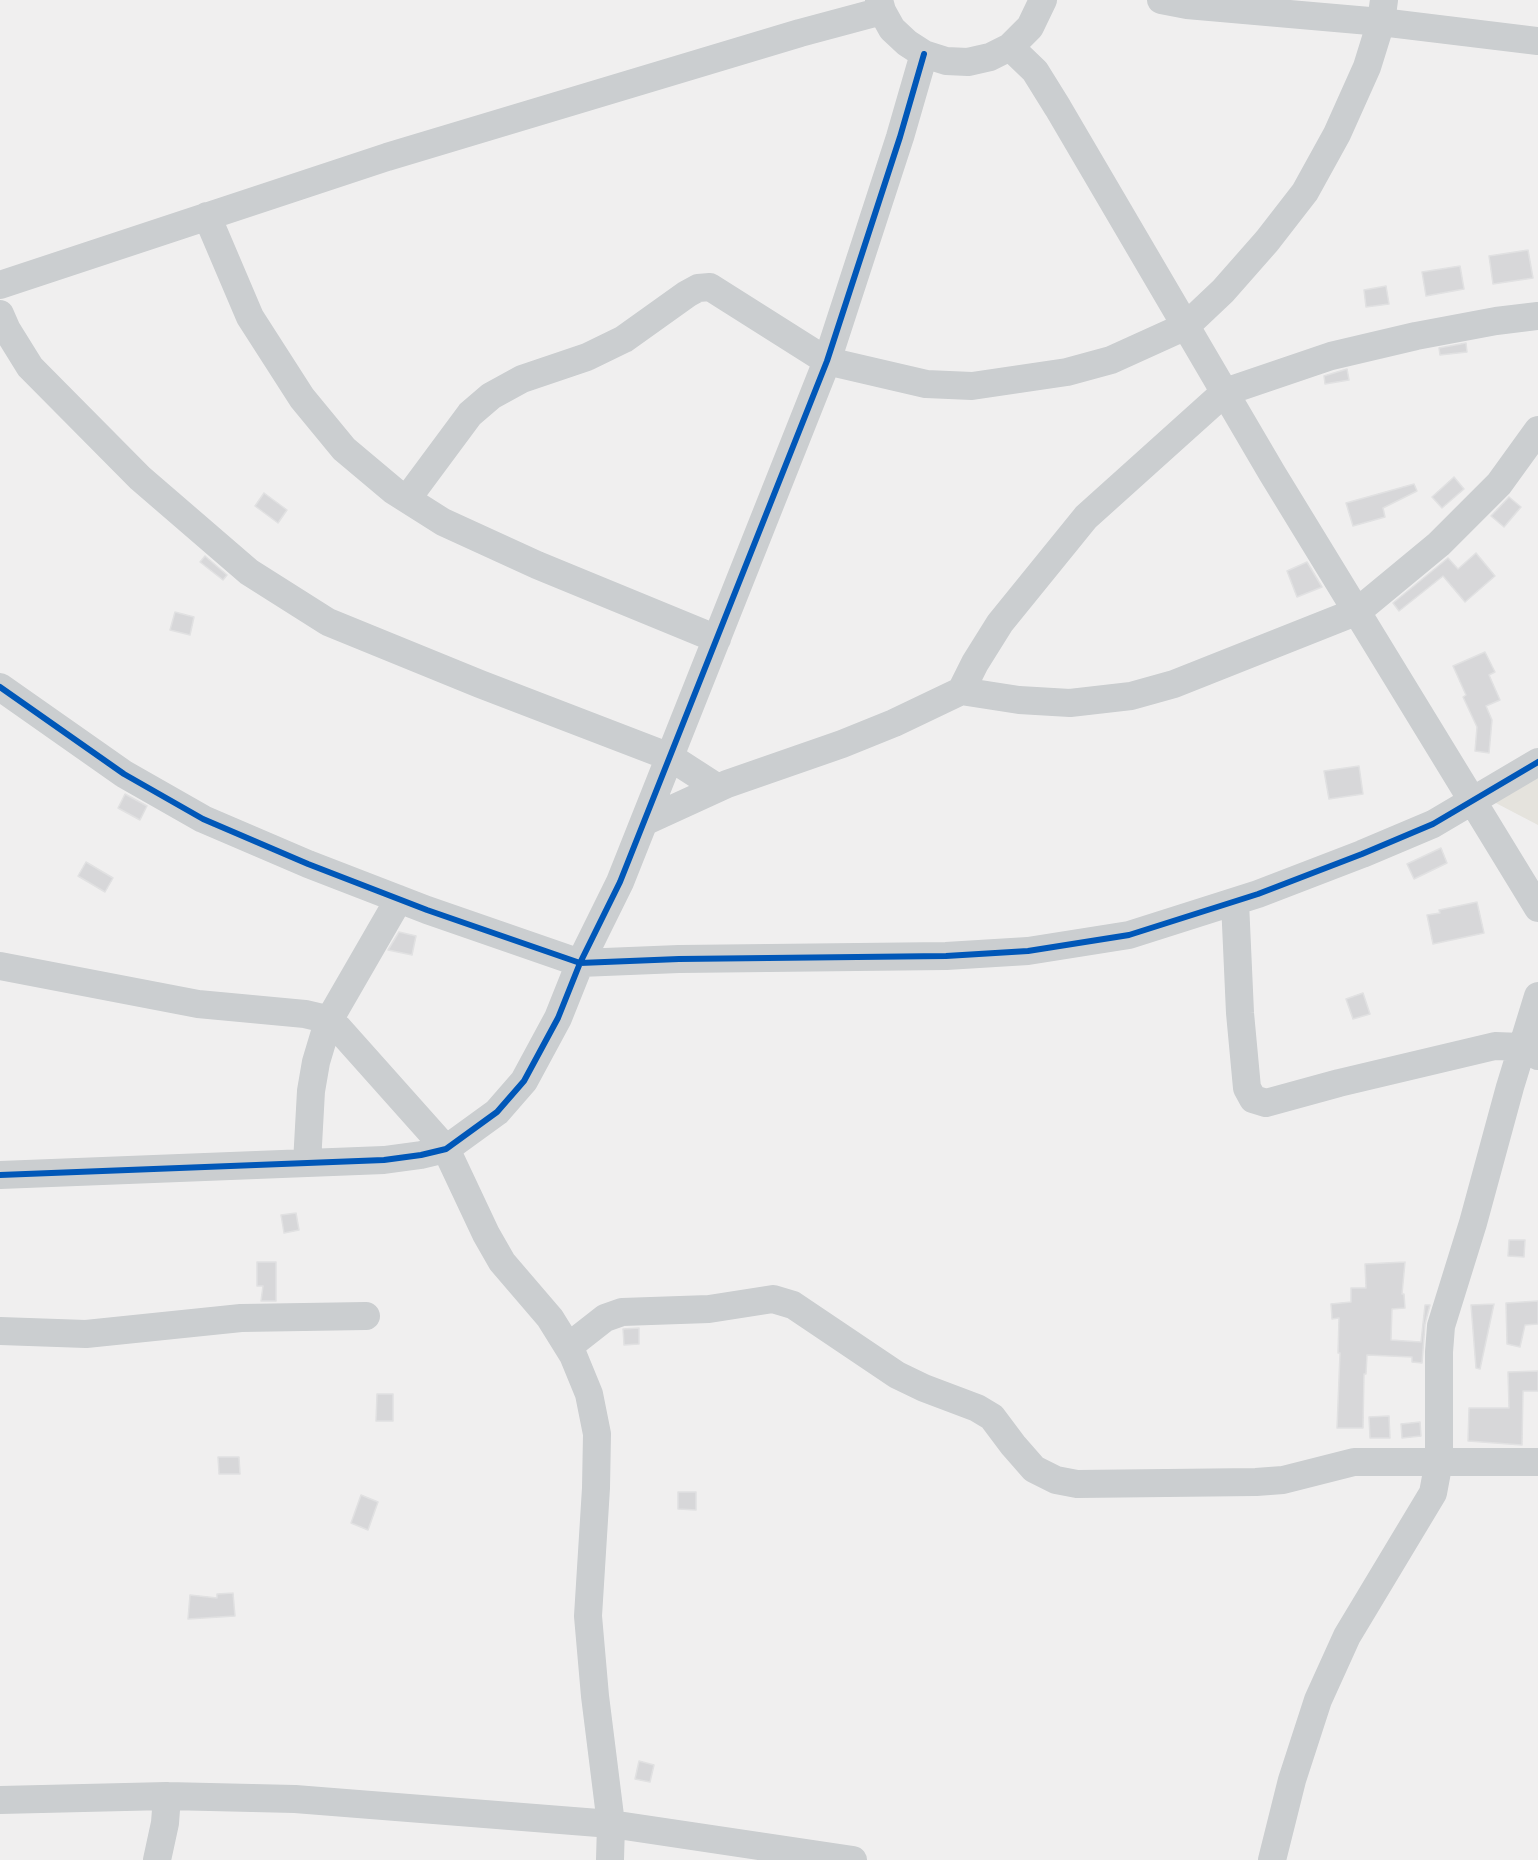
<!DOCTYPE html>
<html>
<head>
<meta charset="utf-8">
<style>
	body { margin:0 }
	canvas { display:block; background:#f0efef }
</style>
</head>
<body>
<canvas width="1538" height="1860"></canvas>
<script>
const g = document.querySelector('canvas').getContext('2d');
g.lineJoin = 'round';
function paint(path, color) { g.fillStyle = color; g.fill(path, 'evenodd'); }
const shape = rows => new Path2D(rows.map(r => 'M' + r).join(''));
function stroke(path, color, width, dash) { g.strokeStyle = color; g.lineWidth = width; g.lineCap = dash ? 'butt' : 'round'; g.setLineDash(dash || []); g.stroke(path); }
paint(shape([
	[1538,774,1538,825,1492,801]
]), '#e5e3dd');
const building = shape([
	[1528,250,1533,278,1493,284,1489,256,1528,250],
	[1460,266,1464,289,1426,296,1422,272,1460,266],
	[1386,286,1389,304,1366,307,1364,290,1386,286],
	[1466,343,1467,352,1440,355,1439,348,1466,343],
	[1347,369,1349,380,1325,384,1324,376,1347,369],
	[1454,477,1464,489,1442,508,1432,497,1454,477],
	[1414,484,1417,491,1383,508,1385,517,1353,526,1346,503,1414,484],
	[264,493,287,510,278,523,255,506,264,493],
	[1509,497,1521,507,1504,527,1491,516,1509,497],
	[1476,553,1495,576,1465,602,1443,576,1399,611,1393,603,1448,558,1458,569,1476,553],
	[205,556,227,575,223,580,200,562,205,556],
	[1307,562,1322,587,1297,597,1287,571,1307,562],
	[175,612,194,617,190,635,170,630,175,612],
	[1485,652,1495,672,1489,675,1500,700,1486,706,1492,720,1489,753,1475,751,1477,727,1463,697,1466,695,1453,666,1485,652],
	[1359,766,1363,794,1329,799,1324,771,1359,766],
	[125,794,147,806,140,820,118,808,125,794],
	[1441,848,1447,863,1414,879,1407,864,1441,848],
	[86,862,113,878,105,892,78,876,86,862],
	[1477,902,1484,933,1433,944,1427,915,1440,913,1439,910,1477,902],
	[399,932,416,936,412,955,388,950,399,932],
	[1363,993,1370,1014,1353,1019,1346,999,1363,993],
	[296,1213,299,1230,284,1233,281,1215,296,1213],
	[1509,1240,1525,1240,1524,1257,1508,1256,1509,1240],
	[257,1262,276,1262,276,1301,261,1301,263,1286,257,1286,257,1262],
	[1405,1262,1402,1294,1404,1294,1405,1308,1392,1309,1391,1340,1421,1342,1425,1305,1430,1305,1425,1324,1422,1363,1412,1362,1412,1357,1367,1355,1366,1374,1364,1374,1363,1428,1337,1428,1340,1353,1338,1353,1339,1318,1332,1319,1331,1304,1351,1302,1351,1288,1366,1288,1365,1264,1405,1262],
	[1538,1301,1538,1324,1525,1325,1520,1347,1507,1344,1506,1303,1538,1301],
	[1494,1304,1480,1369,1476,1368,1471,1305,1494,1304],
	[639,1328,639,1344,624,1345,623,1329,639,1328],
	[1538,1371,1538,1391,1523,1391,1522,1445,1468,1441,1469,1408,1509,1408,1508,1372,1538,1371],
	[377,1394,393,1394,393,1421,376,1421,377,1394],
	[1389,1416,1390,1438,1370,1438,1369,1417,1389,1416],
	[1420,1422,1421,1436,1402,1438,1401,1424,1420,1422],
	[218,1457,239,1457,240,1474,219,1474,218,1457],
	[678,1492,696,1492,696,1510,678,1509,678,1492],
	[361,1495,378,1502,368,1530,351,1523,361,1495],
	[233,1593,235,1616,188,1619,190,1595,217,1598,217,1594,233,1593],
	[639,1761,654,1765,650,1782,635,1779,639,1761]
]);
paint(building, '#d7d7d9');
stroke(building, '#e1e1e2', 1.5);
stroke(shape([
	[879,0,882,11,892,29,907,43,924,54,946,61,968,62,990,57,1010,47,1030,27,1043,0],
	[1161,0,1187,5,1381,22,1538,41],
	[1010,47,1035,71,1058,108,1272,473,1538,908],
	[207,216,250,317,302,398,344,449,394,491,443,522,537,565,717,639],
	[0,285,387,157,800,33,882,11],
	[0,314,7,330,30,367,140,478,249,572,328,622,480,684,670,757,718,788],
	[407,499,470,414,491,396,522,379,587,357,624,339,687,294,698,288,710,287,827,361,926,384,972,386,1067,372,1111,360,1186,326,1223,291,1267,241,1305,192,1337,134,1367,67,1381,22,1384,0],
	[0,687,124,774,203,819,308,864,427,910,580,963,679,959,946,956,1028,951,1129,935,1258,894,1362,854,1433,824,1538,762],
	[961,691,975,663,1000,623,1086,517,1225,392,1331,356,1416,336,1496,321,1538,316],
	[644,822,727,784,842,744,894,723,961,691,1019,700,1070,703,1131,696,1174,684,1358,611,1439,544,1499,484,1538,430],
	[1235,902,1240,1013,1247,1088,1253,1099,1266,1103,1339,1083,1495,1046,1522,1047,1538,1056],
	[0,966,198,1004,305,1014,322,1018,339,1029,446,1149,486,1234,502,1262,550,1318,573,1355,589,1394,597,1434,596,1488,588,1616,595,1696,611,1824,610,1860],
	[307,1163,311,1091,316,1062,328,1022,399,899],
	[0,1175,384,1160,421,1155,446,1149,497,1112,524,1081,558,1018,580,963,620,882,827,361,900,137,924,54],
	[0,1331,86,1334,241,1318,366,1316],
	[568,1347,605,1318,622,1312,709,1309,773,1299,793,1305,897,1375,924,1388,977,1408,992,1417,1013,1445,1034,1469,1056,1480,1077,1484,1256,1482,1283,1480,1354,1462,1538,1462],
	[0,1800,167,1796,295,1799,611,1824,853,1860],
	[157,1860,165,1823,167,1796],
	[1272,1860,1292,1780,1318,1700,1347,1636,1433,1493,1439,1461,1439,1352,1441,1326,1473,1223,1510,1087,1538,996]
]), '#cbced0', 28);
stroke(shape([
	[0,687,124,774,203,819,308,864,427,910,580,963,679,959,946,956,1028,951,1129,935,1258,894,1362,854,1433,824,1538,762],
	[0,1175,384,1160,421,1155,446,1149,497,1112,524,1081,558,1018,580,963,620,882,827,361,900,137,924,54]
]), '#0057b8', 6);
</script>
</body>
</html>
